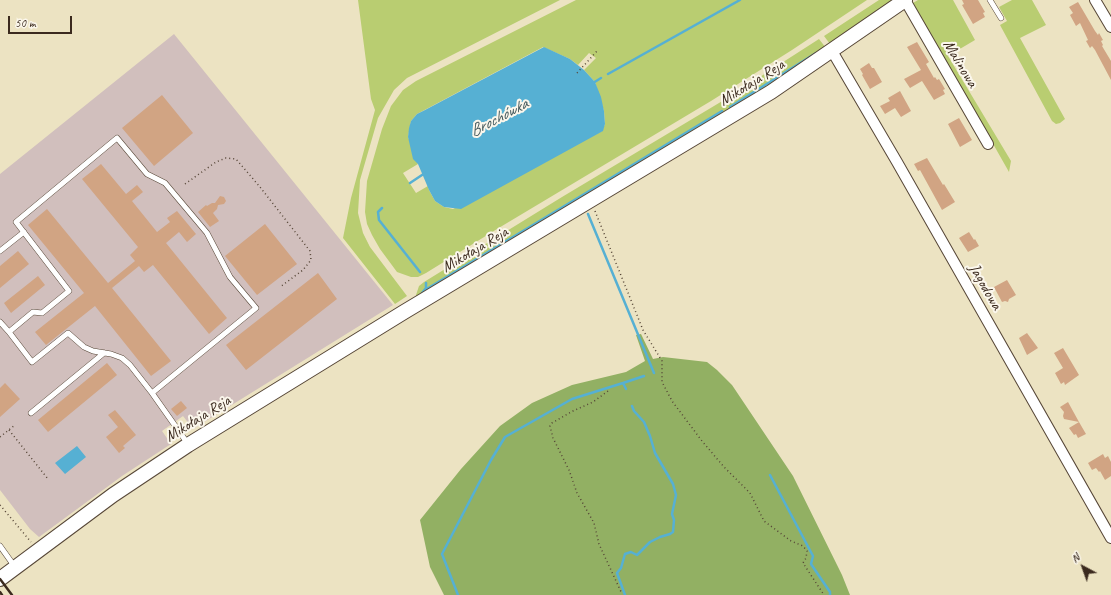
<!DOCTYPE html>
<html>
<head>
<meta charset="utf-8">
<style>
	body { margin:0 }
	#map { position:relative; width:1111px; height:595px; overflow:hidden; background:#ece3c2; font-family:Caveat,sans-serif }
	canvas { display:block }
	.north { position:absolute; left:1063px; top:547px; width:40px; height:40px; -webkit-text-stroke:3px #fbf7ec; paint-order:stroke; rotate:319deg; font-size:11px; font-weight:700; line-height:16px; text-align:center; color:#3b2a1e }
	.north::after { content:''; display:block; margin:auto; width:14px; height:18px; background:#3b2a1e; clip-path:polygon(50% 0,100% 100%,50% 72%,0 100%) }
	.scale { position:absolute; left:8px; top:16px; width:64px; height:18px; box-sizing:border-box; border:2px solid #3b2a1e; border-top:0; padding-left:5px; font-size:12px; line-height:14px; white-space:nowrap; color:#3b2a1e; -webkit-text-stroke:3px #fbf7ec; paint-order:stroke }
</style>
</head>
<body>
<div id="map">
<canvas width="1111" height="595"></canvas>
<div class="north">N</div>
<div class="scale">50 m</div>
</div>
<script>
const g = document.querySelector('canvas').getContext('2d');
g.lineJoin = 'round';
function paint(path, color) { g.fillStyle = color; g.fill(path, 'evenodd'); }
const shape = rows => new Path2D(rows.map(r => 'M' + r).join(''));
function stroke(path, color, width, dash) { g.strokeStyle = color; g.lineWidth = width; g.lineCap = dash ? 'butt' : 'round'; g.setLineDash(dash || []); g.stroke(path); }
function drawText(font, color, halo, rows, align = 'center') {
  g.font = font + ' Caveat,sans-serif'; g.lineWidth = 4; g.setLineDash([]); g.textBaseline = 'middle'; g.strokeStyle = halo; g.fillStyle = color; for (const [text, x, y, turn = 0] of rows) {
    g.save(); g.translate(x, y); g.rotate((+turn || 0) * Math.PI / 180); g.textAlign = isNaN(turn) ? turn : align; if (halo) g.strokeText(text, 0, 0); g.fillText(text, 0, 0); g.restore();
  }
}
paint(shape([
	[174,34,393,305,193,429,183,416,162,431,171,444,122,476,39,537,30,529,0,490,0,174]
]), '#d1bfbd');
paint(shape([
	[358,0,560,0,407,78,394,90,378,118,360,180,358,213,363,233,370,247,407,296,395,304,343,238,351,198,375,110,371,99],
	[576,0,867,0,792,50,711,101,497,229,426,273,418,277,411,277,397,272,380,249,372,235,367,224,365,212,367,181,382,129,391,106,403,90,416,81],
	[543,47,570,59,578,65,589,53,596,58,584,70,595,82,604,111,605,124,602,131,453,209,444,207,435,201,429,190,428,186,416,193,403,173,418,164,408,137,411,121,417,114],
	[879,0,898,0,830,44,824,36],
	[918,0,953,0,975,40,948,56,1011,161,1009,172,913,3],
	[1012,0,1032,0,1046,25,1020,38,1065,119,1060,123,1056,124,1052,121,1000,25,1007,21,999,7],
	[819,39,826,48,774,86,417,298,416,295,419,286,424,282,562,197,724,100]
]), '#b9cd71');
paint(shape([
	[641,334,653,359,663,357,707,362,717,370,732,385,793,476,842,575,850,595,444,595,430,567,420,520,461,469,500,426,532,403,572,385,626,372,645,361,636,335]
]), '#92b063');
paint(shape([
	[544,47,570,59,584,70,595,82,601,97,604,111,605,124,603,131,461,209,444,207,435,201,429,190,418,164,413,159,408,137,409,128,411,121,417,114,425,110],
	[77,446,86,457,65,474,55,463]
]), '#56b0d3');
stroke(shape([
	[608,74,740,0],
	[593,83,601,78],
	[730,107,816,53],
	[410,183,425,173],
	[382,208,378,212,379,220,420,272],
	[588,214,654,373],
	[425,290,722,111],
	[422,293,426,288,426,283],
	[626,389,623,383,644,376],
	[770,475,813,556,811,564,830,592,830,595],
	[458,595,442,554,491,460,505,437,572,399,623,383],
	[625,595,617,573,621,568,625,554,631,552,637,555,650,542,660,537,670,534,673,532,674,520,672,514,676,495,673,484,655,453,650,436,644,422,634,411,632,406]
]), '#56b0d3', 2.5);
paint(shape([
	[962,0,978,0,985,12,983,13,985,17,973,24,962,5,964,4],
	[1078,2,1095,31,1098,35,1099,33,1103,40,1101,41,1103,45,1102,46,1111,61,1111,80,1095,50,1092,46,1090,48,1086,41,1088,40,1080,23,1076,26,1070,15,1073,13,1069,7],
	[917,42,929,62,926,64,934,78,935,77,937,80,939,79,945,89,943,90,945,94,934,100,922,81,910,88,904,79,921,70,907,47],
	[869,63,872,68,874,68,882,82,870,89,862,75,863,74,860,69],
	[900,91,911,111,901,117,895,108,885,114,880,106,890,101,888,98],
	[162,95,193,133,154,166,122,128],
	[959,118,972,140,960,147,948,124],
	[927,158,943,185,944,184,955,202,942,210,920,170,918,171,914,164],
	[101,164,126,194,137,185,143,192,132,201,157,232,170,222,167,218,177,211,196,234,187,242,179,232,166,243,227,318,209,334,153,265,144,272,139,266,112,288,171,361,151,376,95,306,46,345,35,332,84,293,28,225,47,209,108,283,135,261,130,255,138,247,82,179],
	[220,196,224,197,226,201,224,204,218,205,217,209,213,213,219,221,210,227,198,212,206,205,207,206,212,203,215,203],
	[265,224,297,264,257,295,225,256],
	[969,232,974,240,975,239,979,246,968,252,959,238],
	[18,251,29,264,0,288,0,266],
	[318,273,337,299,246,370,226,345],
	[38,276,45,285,11,313,4,303],
	[1007,280,1016,295,1009,299,1008,302,1005,301,1002,302,994,287],
	[1027,333,1038,348,1027,355,1019,338],
	[1063,348,1079,375,1065,385,1064,382,1061,384,1055,373,1063,368,1054,353],
	[107,363,117,375,48,432,38,420],
	[5,383,20,399,0,417,0,388],
	[181,401,187,408,177,416,171,409],
	[1068,402,1079,422,1064,419,1063,416,1064,412,1060,407],
	[115,410,136,435,123,446,125,448,119,453,106,437,118,427,108,415],
	[1079,422,1086,434,1078,438,1076,434,1074,435,1069,428],
	[1103,454,1105,458,1108,456,1111,462,1111,476,1105,480,1100,471,1099,472,1096,468,1092,470,1088,463]
]), '#d1a483');
const lane = shape([
	[990,0,1001,18],
	[0,251,24,232],
	[0,322,9,332,33,312,42,313,69,291,16,222,117,138,147,174,165,183,207,233,230,277,256,308,152,393,130,365,122,358,111,354,93,351,84,347,68,333,32,362,9,332],
	[152,393,188,444],
	[31,413,104,353],
	[0,546,15,567]
]);
const street = shape([
	[905,0,988,144],
	[1095,0,1111,27],
	[832,51,897,162,1111,538]
]);
const secondary = shape([
	[0,579,113,495,188,445,404,312,771,92,905,0]
]);
stroke(lane, '#564637', 6);
stroke(street, '#564637', 12);
stroke(secondary, '#564637', 16);
stroke(shape([
	[577,73,598,50],
	[185,184,216,162,226,158,236,159,260,187,310,251,311,260,303,270,280,287],
	[595,211,643,330,662,361,662,382,672,401,702,441,724,467,750,493,764,521,791,541,803,546,807,551,806,558,803,563,824,595],
	[608,391,593,402,573,411,552,423,550,426,553,438,569,470,577,493,594,523,599,544,622,594],
	[9,430,48,479],
	[0,437,15,425],
	[0,505,31,542]
]), '#564637', 1.5, [1, 3]);
stroke(lane, '#fff', 5);
stroke(street, '#fff', 10);
stroke(secondary, '#fff', 14);
stroke(shape([
	[0,579,12,595],
	[0,592,2,595]
]), '#3b2a1e', 2.5);
drawText('16px', '#3b2a1e', '#fbf7ec', [
	["Malinowa",960,64,59],
	["Mikołaja Reja",752,83,-32],
	["Mikołaja Reja",475,250,-31],
	["Jagodowa",985,287,60],
	["Mikołaja Reja",198,419,-32]
]);
drawText('italic 17px', '#44595d', '#fbf7ec', [
	["Brochówka",499,118,-28]
]);
</script>
</body>
</html>
